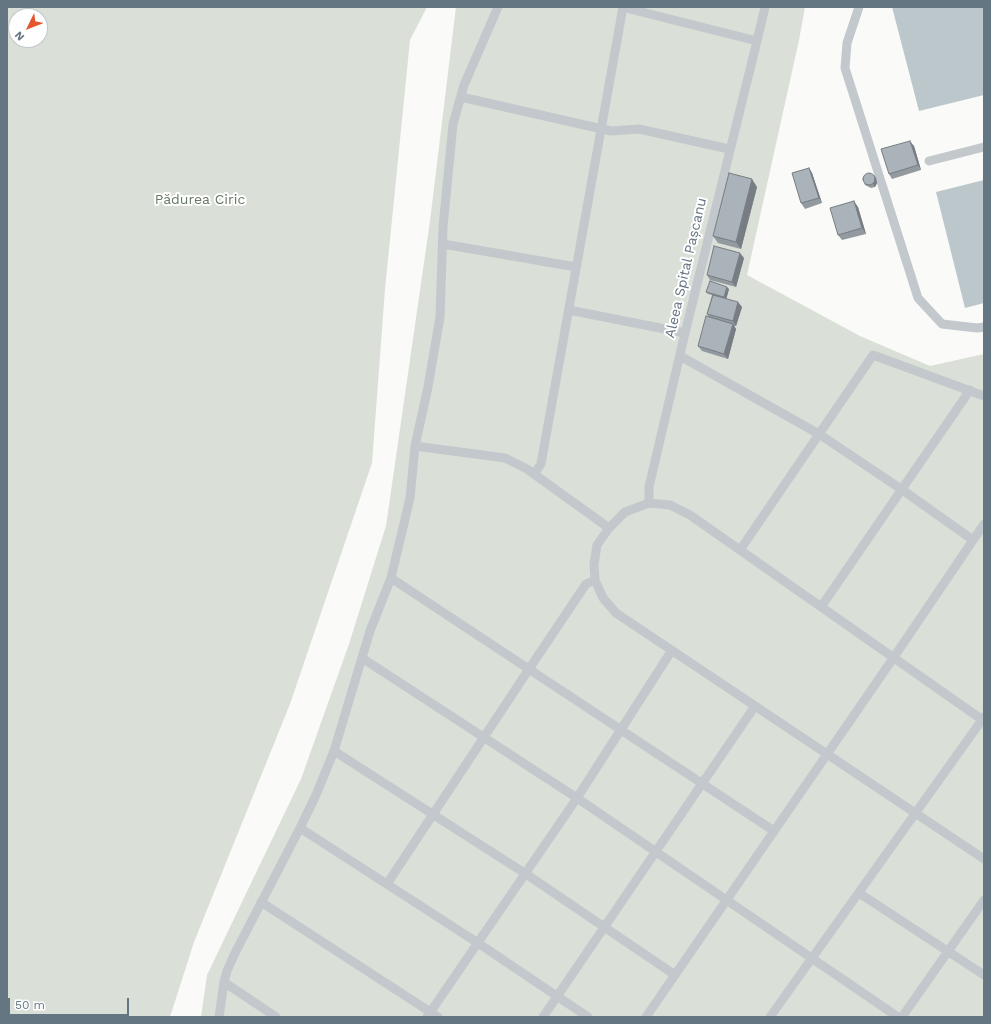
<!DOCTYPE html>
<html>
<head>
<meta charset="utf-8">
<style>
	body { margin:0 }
	#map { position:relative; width:991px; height:1024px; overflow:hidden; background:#fafaf8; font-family:"Work Sans",sans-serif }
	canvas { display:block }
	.frame { position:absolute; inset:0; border:8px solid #657683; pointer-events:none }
	.north { position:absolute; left:8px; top:8px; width:40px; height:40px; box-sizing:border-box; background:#fff; border:1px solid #c1c8cd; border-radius:50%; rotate:227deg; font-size:11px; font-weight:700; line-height:16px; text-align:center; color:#657683 }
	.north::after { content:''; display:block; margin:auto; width:14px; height:18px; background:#e4572e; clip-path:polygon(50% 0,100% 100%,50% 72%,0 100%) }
	.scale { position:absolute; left:8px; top:998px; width:121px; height:18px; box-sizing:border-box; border:2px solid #657683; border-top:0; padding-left:5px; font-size:12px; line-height:14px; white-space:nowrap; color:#657683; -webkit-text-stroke:3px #fff; paint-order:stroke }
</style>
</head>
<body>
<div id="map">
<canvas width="991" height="1024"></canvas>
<div class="frame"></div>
<div class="north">N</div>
<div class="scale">50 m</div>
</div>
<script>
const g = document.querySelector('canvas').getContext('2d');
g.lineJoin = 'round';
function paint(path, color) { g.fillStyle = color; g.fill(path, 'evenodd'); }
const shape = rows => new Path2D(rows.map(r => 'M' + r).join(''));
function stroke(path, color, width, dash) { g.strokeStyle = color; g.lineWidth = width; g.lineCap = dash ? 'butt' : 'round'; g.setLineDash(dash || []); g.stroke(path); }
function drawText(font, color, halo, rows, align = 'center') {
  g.font = font + ' "Work Sans",sans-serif'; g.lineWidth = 4; g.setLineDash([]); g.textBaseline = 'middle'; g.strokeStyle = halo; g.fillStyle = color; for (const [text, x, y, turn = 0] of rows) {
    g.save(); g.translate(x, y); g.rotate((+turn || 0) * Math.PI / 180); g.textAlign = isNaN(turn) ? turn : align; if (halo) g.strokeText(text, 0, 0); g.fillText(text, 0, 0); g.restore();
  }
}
paint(shape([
	[7,7,427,7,410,40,385,289,372,463,290,704,194,942,170,1017,7,1017],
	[16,16,40,16,40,40,16,40],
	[456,7,805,7,799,40,747,275,860,336,930,366,984,354,984,1017,201,1017,207,975,301,779,349,644,386,526,430,221]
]), '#dadfd7');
paint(shape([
	[892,7,984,7,984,95,919,111],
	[984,180,984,303,965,308,936,192]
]), '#bbc7cb');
stroke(shape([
	[622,7,757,41,685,333,649,487,649,503],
	[859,7,847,43,845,68,918,298,942,324,977,328,984,327],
	[757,41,765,7],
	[461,97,611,131,639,129,729,149],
	[929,161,984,147],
	[443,244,576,267],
	[569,310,685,333],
	[680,356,819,434,901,489,973,540],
	[415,446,505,458,527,469,609,528],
	[534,474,541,464,623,7],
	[740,550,873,355,984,396],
	[391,578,774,831],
	[821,607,970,390],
	[362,658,577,798,898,1017],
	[984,721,690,515,670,505,649,503,625,512,609,528,597,545,594,564,595,580,603,598,616,613,984,859],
	[334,751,526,874,675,975],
	[300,828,478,943,588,1017],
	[387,884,529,669,586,584,595,580],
	[859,893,984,975],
	[261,902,438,1017],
	[224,982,276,1017],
	[219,1017,224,982,227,971,235,953,300,828,316,795,334,751,370,631,391,578,410,498,415,446,428,387,440,317,443,227,453,124,464,85,498,7],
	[427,1017,577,798,672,650],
	[543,1017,755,706],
	[646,1017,894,657,984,524],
	[770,1017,984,717],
	[902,1017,984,900]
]), '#c3c8cc', 9);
paint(shape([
	[914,146,921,170,892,179,889,174],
	[809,168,812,173,822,203,805,209,801,203],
	[876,178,877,183,875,187,871,188,865,185,864,183],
	[757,187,741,249,718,243,713,236],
	[858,207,866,234,842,240,838,235],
	[744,258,736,287,710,280,707,275],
	[729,289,726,299,742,307,736,326,734,326,736,329,728,359,702,351,698,346,709,317,707,314,712,295,708,294,706,292]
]), '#929a9f');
paint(shape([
	[910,141,914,146,921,170,918,165],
	[809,168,812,173,822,203,819,198],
	[874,175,876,178,877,183,875,187,873,184],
	[752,179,757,187,741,249,736,242],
	[854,201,858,207,866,234,862,228],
	[740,253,744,258,736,287,732,282],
	[727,287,729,289,726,300,724,297],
	[738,302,742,307,736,326,733,321],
	[733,324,736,329,728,359,724,354]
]), '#777d82');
const building = shape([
	[910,141,918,165,889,174,881,149,910,141],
	[809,168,819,198,801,203,792,173,809,168],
	'863 179a6 6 0 1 1 12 0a6 6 0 1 1-12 0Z',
	[729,173,752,179,736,242,713,236,729,173],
	[854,201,862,228,838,235,830,208,854,201],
	[714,246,740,253,732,282,707,275,714,246],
	[710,281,727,287,724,297,706,292,710,281],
	[713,295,738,302,733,321,707,314,713,295],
	[706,316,733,324,724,354,698,346,706,316]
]);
paint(building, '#aab3b9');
stroke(building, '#777d82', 1);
drawText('14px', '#687a64', '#fff', [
	["Pădurea Ciric",200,200]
]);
drawText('14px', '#657683', '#fff', [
	["Aleea Spital Pașcanu",686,268,-77]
]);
</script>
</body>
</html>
